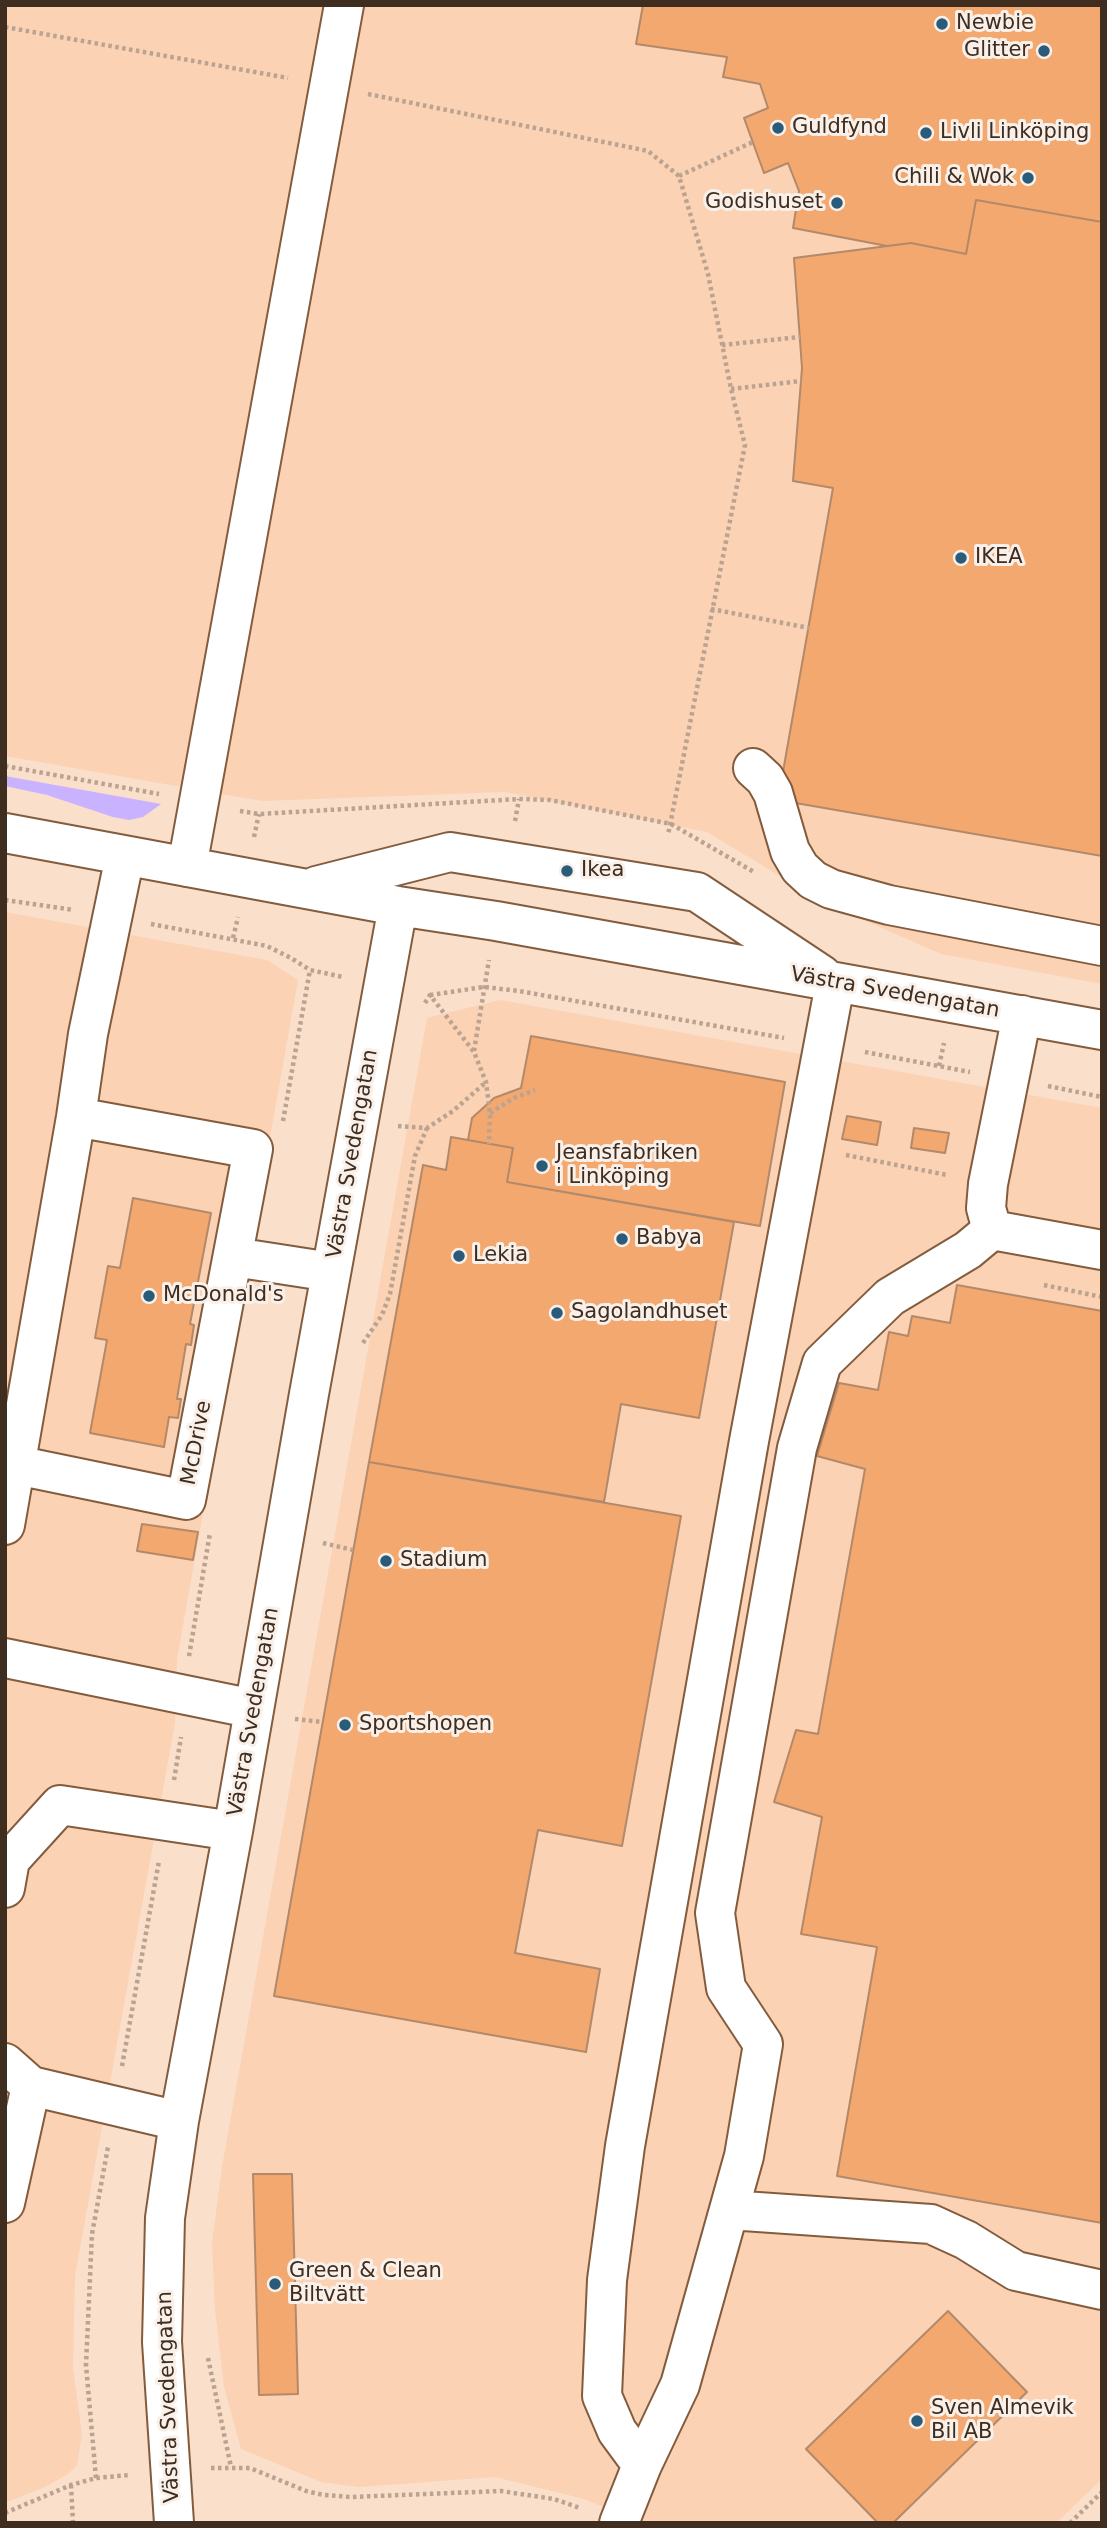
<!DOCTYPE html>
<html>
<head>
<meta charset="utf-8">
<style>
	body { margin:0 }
	#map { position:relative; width:1107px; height:2528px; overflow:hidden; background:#fadfcb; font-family:"DejaVu Sans",sans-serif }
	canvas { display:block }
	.frame { position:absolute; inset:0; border:7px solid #3f2d20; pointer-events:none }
</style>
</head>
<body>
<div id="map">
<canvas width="1107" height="2528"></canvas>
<div class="frame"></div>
</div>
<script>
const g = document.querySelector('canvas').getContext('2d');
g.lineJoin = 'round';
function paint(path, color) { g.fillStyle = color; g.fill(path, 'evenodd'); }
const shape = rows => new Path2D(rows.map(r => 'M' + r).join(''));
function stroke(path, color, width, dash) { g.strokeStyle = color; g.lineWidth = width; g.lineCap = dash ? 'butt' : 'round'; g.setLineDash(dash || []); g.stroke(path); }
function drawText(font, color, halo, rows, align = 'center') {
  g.font = font + ' "DejaVu Sans",sans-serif'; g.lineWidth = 6; g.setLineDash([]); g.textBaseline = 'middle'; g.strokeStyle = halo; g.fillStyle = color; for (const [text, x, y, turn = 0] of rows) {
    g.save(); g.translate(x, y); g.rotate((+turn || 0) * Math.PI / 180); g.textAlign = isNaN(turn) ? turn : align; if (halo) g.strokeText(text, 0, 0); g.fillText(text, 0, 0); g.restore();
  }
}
paint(shape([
	[5,5,1102,5,1102,984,941,954,821,901,707,832,505,792,262,801,5,756],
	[5,912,267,960,298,980,177,1659,175,1723,75,2276,73,2367,82,2435,77,2465,68,2474,45,2487,5,2503],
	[500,1000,1102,1108,1102,2479,1056,2523,642,2523,584,2499,495,2477,359,2487,321,2482,241,2449,224,2387,215,2310,212,2243,222,2167,427,1018]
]), '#fbd2b3');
paint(shape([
	[5,776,161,804,143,817,129,820,113,817,47,795,5,786]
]), '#c9b2ff');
const building = shape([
	[643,5,1102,5,1102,222,976,200,966,254,911,243,887,246,793,228,799,191,788,163,764,173,744,118,768,108,760,84,723,77,727,57,636,44,643,5],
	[976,200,1102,222,1102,856,778,800,833,488,793,481,802,368,794,258,911,243,966,254,976,200],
	[531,1036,785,1082,760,1226,507,1182,513,1148,468,1140,472,1118,494,1098,521,1088,531,1036],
	[847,1116,881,1122,877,1145,842,1139,847,1116],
	[914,1128,949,1133,945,1153,911,1148,914,1128],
	[451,1137,513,1148,507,1182,734,1222,699,1418,621,1404,604,1502,369,1462,423,1165,446,1170,451,1137],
	[133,1198,211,1213,190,1324,194,1325,191,1345,186,1344,177,1399,181,1399,178,1418,169,1417,164,1447,90,1433,107,1340,95,1338,108,1266,120,1268,133,1198],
	[957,1285,1102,1311,1102,2223,837,2176,877,1947,801,1934,822,1817,774,1802,796,1730,818,1734,865,1469,817,1456,839,1383,878,1390,889,1332,908,1336,912,1316,950,1323,957,1285],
	[369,1462,681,1516,622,1846,538,1830,515,1953,600,1969,586,2052,274,1996,369,1462],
	[142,1524,198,1532,193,1560,137,1551,142,1524],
	[253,2174,292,2174,298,2394,259,2395,253,2174],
	[948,2311,1027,2392,893,2523,878,2523,806,2449,948,2311]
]);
paint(building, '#f3a86f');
stroke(building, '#b3896a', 2);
const minor = shape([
	[753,768,765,779,773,793,790,851,800,868,813,880,831,889,889,905,1102,946],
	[5,833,398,906,496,921,1102,1030],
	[187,867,344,5],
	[316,886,450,852,697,892,822,975],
	[992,1230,986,1208,988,1184,1022,1015],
	[234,1257,331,1272],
	[16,1465,186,1500,253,1149,76,1117],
	[5,1525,76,1117,88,1034,125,856],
	[5,1658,254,1709],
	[5,1888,10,1860,60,1805,233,1831],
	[5,2063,31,2086,179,2121],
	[5,2203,31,2086],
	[729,2210,931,2224,966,2240,1016,2271,1102,2290],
	[642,2465,617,2431,602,2396,607,2280,625,2146,749,1441,835,984],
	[174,2523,162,2342,165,2218,179,2121,233,1831,309,1394,398,906],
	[619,2523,642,2465,680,2385,744,2156,763,2044,726,1988,715,1913,797,1448,822,1363,890,1297,968,1250,992,1230,1102,1250]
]);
stroke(minor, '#835c3e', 42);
stroke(shape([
	[5,27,288,78],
	[368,94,648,151,679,176,708,274,731,389,745,445,668,835],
	[679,176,753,142],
	[722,345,800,337],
	[731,389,801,381],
	[711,609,809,628],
	[5,766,159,794],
	[240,811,259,814,519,799,550,800,671,824,754,872],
	[515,821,519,799],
	[254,837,259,814],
	[5,900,74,910],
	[151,924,267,946,291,958,310,970,343,977],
	[233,938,238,917],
	[430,995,484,987,519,991,784,1038],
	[425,1003,430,995,474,1052,486,1082,490,1113,489,1144],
	[474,1051,489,960],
	[865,1052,970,1072],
	[939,1066,944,1043],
	[1048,1086,1102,1097],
	[490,1113,514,1098,535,1090],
	[283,1121,310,970],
	[398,1126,427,1128,453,1111,485,1083],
	[846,1155,947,1175],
	[1044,1285,1102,1297],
	[363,1343,382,1315,390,1294,415,1156,427,1128],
	[323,1543,353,1550],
	[189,1656,210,1533],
	[295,1719,322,1722],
	[174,1780,181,1737],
	[122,2066,159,1861],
	[208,2358,231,2467],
	[211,2468,250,2468,306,2491,324,2495,351,2497,501,2491,554,2499,580,2508],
	[96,2478,86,2365,92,2234,108,2147],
	[71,2485,73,2523],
	[5,2513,71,2485,96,2478,129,2475],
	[1070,2523,1102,2492]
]), '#bba391', 4.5, [3.5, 3.5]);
stroke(minor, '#fff', 38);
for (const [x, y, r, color] of [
	[942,24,7,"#2a5c79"],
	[1044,51,7,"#2a5c79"],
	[778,128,7,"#2a5c79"],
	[926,133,7,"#2a5c79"],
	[1028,178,7,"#2a5c79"],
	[837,203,7,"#2a5c79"],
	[961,558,7,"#2a5c79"],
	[567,871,7,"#2a5c79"],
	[542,1166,7,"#2a5c79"],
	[622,1239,7,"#2a5c79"],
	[459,1256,7,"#2a5c79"],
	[149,1296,7,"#2a5c79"],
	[557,1313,7,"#2a5c79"],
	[386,1561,7,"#2a5c79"],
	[345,1725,7,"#2a5c79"],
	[275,2284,7,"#2a5c79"],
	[917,2421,7,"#2a5c79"]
]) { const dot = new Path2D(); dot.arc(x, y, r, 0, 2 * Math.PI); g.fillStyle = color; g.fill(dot); stroke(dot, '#f9f0e9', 2.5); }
drawText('21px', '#3f2d20', '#f9f0e9', [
	["Newbie",956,24],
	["Glitter",1030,51,"right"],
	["Guldfynd",792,128],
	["Livli Linköping",940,133],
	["Chili & Wok",1014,178,"right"],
	["Godishuset",823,203,"right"],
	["IKEA",975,558],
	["Ikea",581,871],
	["Jeansfabriken",556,1154],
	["i Linköping",556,1178],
	["Babya",636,1239],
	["Lekia",473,1256],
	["McDonald's",163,1296],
	["Sagolandhuset",571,1313],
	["Stadium",400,1561],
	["Sportshopen",359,1725],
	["Green & Clean",289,2272],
	["Biltvätt",289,2296],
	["Sven Almevik",931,2409],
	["Bil AB",931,2433]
], 'left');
drawText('21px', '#3f2d20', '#f9f0e9', [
	["Västra Svedengatan",895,993,10],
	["Västra Svedengatan",353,1154,-80],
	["McDrive",197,1443,-79],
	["Västra Svedengatan",254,1712,-80],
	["Västra Svedengatan",169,2397,-92]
]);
</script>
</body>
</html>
